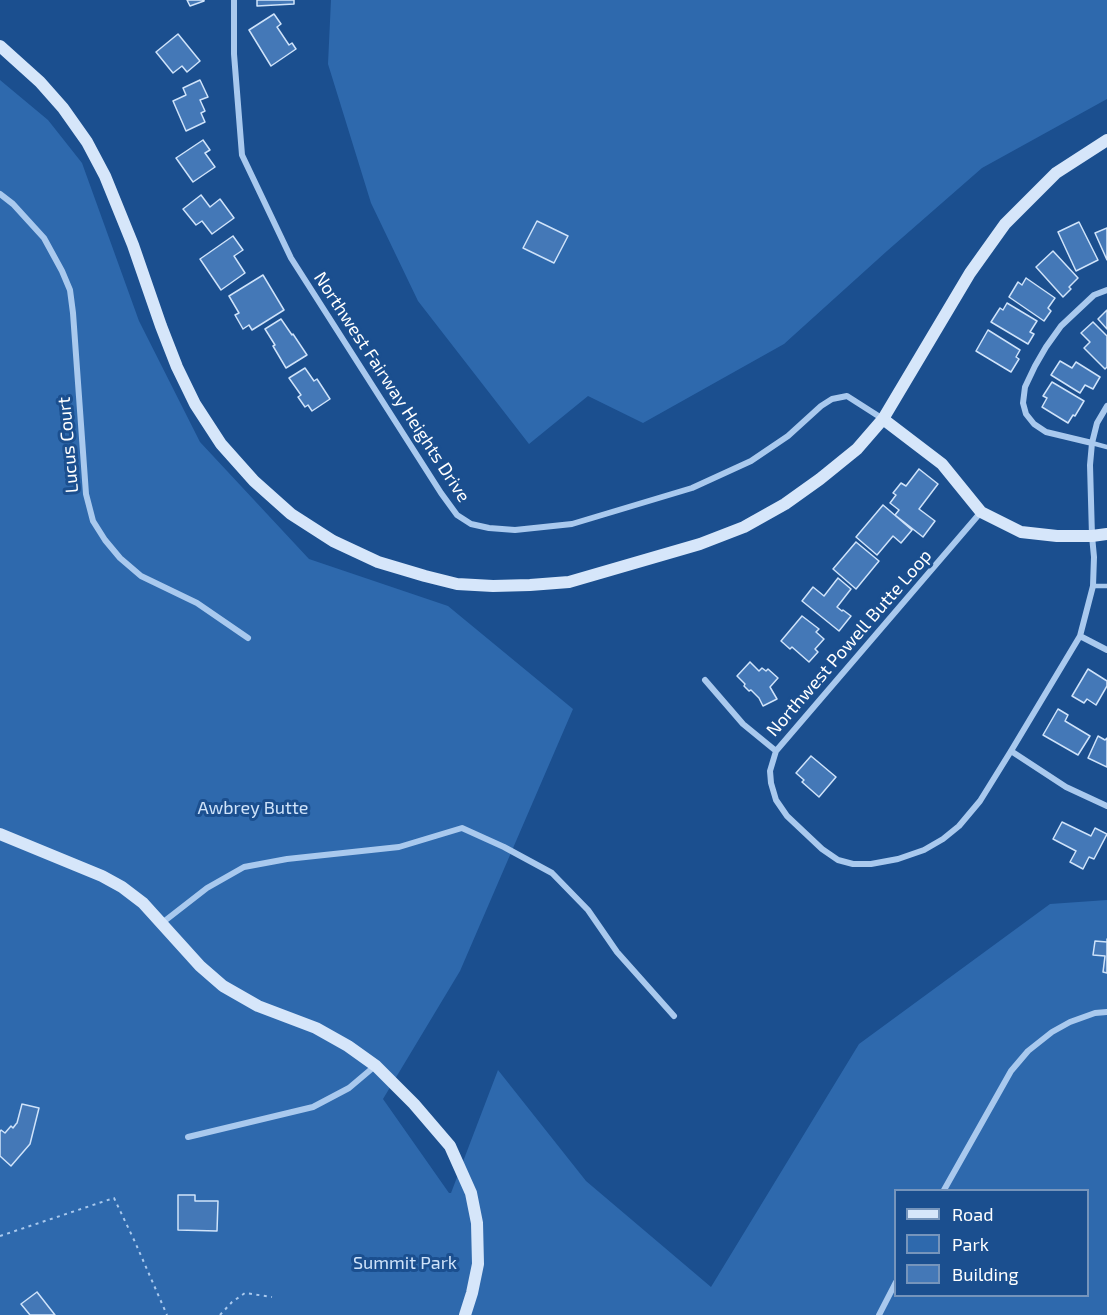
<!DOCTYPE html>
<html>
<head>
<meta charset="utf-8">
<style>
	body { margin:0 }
	#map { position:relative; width:1107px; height:1315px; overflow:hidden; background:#1b4f8f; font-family:"Exo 2",sans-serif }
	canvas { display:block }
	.legend { position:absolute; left:894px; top:1189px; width:195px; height:108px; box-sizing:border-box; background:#1b4f8f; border:2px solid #7695bc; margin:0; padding:8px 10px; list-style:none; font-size:18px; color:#fff }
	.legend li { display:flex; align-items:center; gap:12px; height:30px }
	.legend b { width:30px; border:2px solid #7695bc }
</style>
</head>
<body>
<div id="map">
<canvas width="1107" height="1315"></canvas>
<ul class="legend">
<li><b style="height:8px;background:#d6e6fa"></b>Road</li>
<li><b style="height:16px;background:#2e69ad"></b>Park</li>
<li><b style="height:16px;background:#4478b7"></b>Building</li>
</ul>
</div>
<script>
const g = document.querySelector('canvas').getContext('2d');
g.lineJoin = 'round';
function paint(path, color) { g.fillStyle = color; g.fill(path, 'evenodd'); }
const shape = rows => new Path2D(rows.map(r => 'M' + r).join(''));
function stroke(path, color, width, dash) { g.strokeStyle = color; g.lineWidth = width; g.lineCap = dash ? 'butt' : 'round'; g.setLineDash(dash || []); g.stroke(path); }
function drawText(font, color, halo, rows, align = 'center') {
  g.font = font + ' "Exo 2",sans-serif'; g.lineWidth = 6; g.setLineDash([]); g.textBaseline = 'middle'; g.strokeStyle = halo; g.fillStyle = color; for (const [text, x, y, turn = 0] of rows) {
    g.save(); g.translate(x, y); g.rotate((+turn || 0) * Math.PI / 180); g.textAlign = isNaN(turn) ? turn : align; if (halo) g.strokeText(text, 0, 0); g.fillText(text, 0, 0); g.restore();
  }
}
paint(shape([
	[331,0,1107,0,1107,99,982,168,887,251,784,344,643,423,588,396,529,444,418,301,371,203,328,64],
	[0,80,48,120,82,163,139,321,200,442,309,559,448,606,573,709,460,971,383,1099,449,1193,451,1193,498,1070,586,1181,711,1287,859,1044,1050,904,1107,900,1107,1315,0,1315],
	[896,1190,1088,1190,1088,1296,896,1296]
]), '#2e69ad');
const building = shape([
	[187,0,204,0,204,1,190,6,187,0],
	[257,0,294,0,294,4,257,6,257,0],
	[274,14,281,24,277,27,289,45,292,43,296,49,271,66,249,30,274,14],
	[178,34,200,61,187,72,182,66,173,73,156,52,178,34],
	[200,80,208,97,200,100,205,111,201,113,205,122,186,131,173,101,186,95,183,88,200,80],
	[203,140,210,150,205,153,215,167,193,182,176,158,203,140],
	[201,195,210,207,220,199,234,218,212,234,202,221,196,225,183,209,201,195],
	[537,221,568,236,554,263,523,248,537,221],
	[1079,222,1098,260,1076,271,1058,232,1079,222],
	[1107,228,1107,260,1095,233,1107,228],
	[233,236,243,250,234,256,245,273,221,290,200,259,233,236],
	[1053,251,1078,278,1069,287,1071,289,1063,297,1036,267,1053,251],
	[263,275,284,310,252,330,249,325,243,329,235,315,239,313,229,296,263,275],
	[1026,278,1055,298,1048,308,1051,311,1044,321,1009,297,1018,282,1022,285,1026,278],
	[1007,303,1037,321,1030,332,1034,334,1028,344,991,322,1000,308,1003,310,1007,303],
	[1107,310,1107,329,1098,319,1107,310],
	[281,319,292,335,293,334,307,355,286,368,273,346,275,345,265,329,281,319],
	[1093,322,1107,336,1107,367,1105,369,1084,348,1090,342,1081,333,1093,322],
	[988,330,1020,350,1016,357,1019,359,1011,372,976,351,988,330],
	[1060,361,1072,368,1076,362,1100,377,1093,389,1085,385,1080,393,1051,375,1060,361],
	[305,368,314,381,317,379,330,399,312,411,308,405,305,407,298,397,301,395,289,378,305,368],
	[1052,382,1084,401,1075,416,1073,415,1068,423,1042,407,1047,398,1043,396,1052,382],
	[919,469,938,484,919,509,935,521,923,537,895,515,899,510,890,503,896,495,893,493,901,483,906,486,919,469],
	[883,505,912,530,901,543,893,536,877,555,856,537,883,505],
	[856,542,879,561,856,589,833,569,856,542],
	[838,578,851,589,837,607,842,611,843,610,851,616,839,631,802,601,813,587,824,596,838,578],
	[802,616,819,629,816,632,824,639,815,649,818,652,809,662,792,647,790,649,781,641,802,616],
	[750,662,759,671,762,668,766,671,768,669,778,678,770,687,777,699,763,706,759,698,751,690,749,691,744,686,745,684,737,676,750,662],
	[1088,669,1107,681,1107,686,1096,705,1087,699,1084,703,1072,696,1088,669],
	[1058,709,1068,715,1065,721,1090,736,1078,755,1043,735,1058,709],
	[1098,736,1105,740,1107,738,1107,767,1088,758,1098,736],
	[811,756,836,777,819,797,802,782,804,780,796,773,811,756],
	[1062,822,1091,836,1095,828,1107,834,1094,859,1089,857,1083,869,1070,862,1076,851,1053,839,1062,822],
	[1107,939,1107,973,1103,972,1105,956,1093,955,1095,941,1107,942,1107,939],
	[22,1104,39,1108,30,1144,11,1166,0,1156,0,1132,1,1130,5,1133,11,1126,13,1128,16,1124,17,1123,22,1104],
	[178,1195,195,1195,195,1201,218,1201,217,1231,178,1230,178,1195],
	[37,1292,55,1315,30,1315,21,1304,37,1292]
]);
paint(building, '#4478b7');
stroke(building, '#cfe3fa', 1.5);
stroke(shape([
	[0,1236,114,1198,135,1242,167,1315],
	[220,1315,232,1302,245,1293,272,1297]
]), '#a9c9ee', 2, [3, 4.5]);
stroke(shape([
	[1092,443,1107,447],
	[1093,586,1107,586]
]), '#a9c9ee', 4.5);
stroke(shape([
	[234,0,234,54,242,155,291,258,441,493,457,515,471,524,489,528,515,530,572,524,692,488,751,461,788,436,821,406,832,399,847,396,883,419],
	[0,194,13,204,44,238,62,271,70,290,73,313,86,494,93,521,105,540,120,558,141,576,197,603,248,638],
	[1092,443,1046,432,1034,424,1026,414,1023,403,1025,387,1035,366,1046,347,1061,326,1094,295,1107,290],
	[981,512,776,751,770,771,771,783,776,800,787,816,822,849,838,860,853,864,871,864,898,859,924,850,943,839,959,826,980,801,1011,751,1080,636,1093,586,1094,557,1092,536,1090,465,1092,443,1097,423,1107,406],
	[1080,636,1107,650],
	[705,680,743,724,776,751],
	[1011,751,1066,787,1107,806],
	[162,923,207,888,244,867,287,859,399,847,462,828,504,847,552,873,588,910,617,952,674,1016],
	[188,1137,313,1107,349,1088,375,1066],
	[944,1190,1011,1071,1028,1051,1052,1032,1070,1022,1095,1013,1107,1012],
	[879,1315,896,1282]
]), '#a9c9ee', 6);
stroke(shape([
	[0,46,40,82,63,108,87,142,105,176,133,245,161,326,177,367,195,404,221,444,254,481,291,514,333,541,378,562,425,576,457,584,493,586,530,585,569,582,700,544,744,527,785,504,820,479,857,449,883,419,970,273,1005,224,1056,173,1107,140],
	[883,419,942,464,981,512,1021,532,1057,536,1092,536,1107,534],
	[0,834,102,876,122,887,143,903,200,966,223,986,258,1006,316,1028,348,1046,376,1066,414,1104,450,1146,471,1193,477,1223,478,1264,472,1293,465,1315]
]), '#d6e6fa', 12);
drawText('18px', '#fff', '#1b4f8f', [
	["Northwest Fairway Heights Drive",392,387,57],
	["Lucus Court",68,445,-95],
	["Northwest Powell Butte Loop",849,643,-49]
]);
drawText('18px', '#cfe3fa', '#1b4f8f', [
	["Awbrey Butte",253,808],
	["Summit Park",405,1263]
]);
</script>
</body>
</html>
